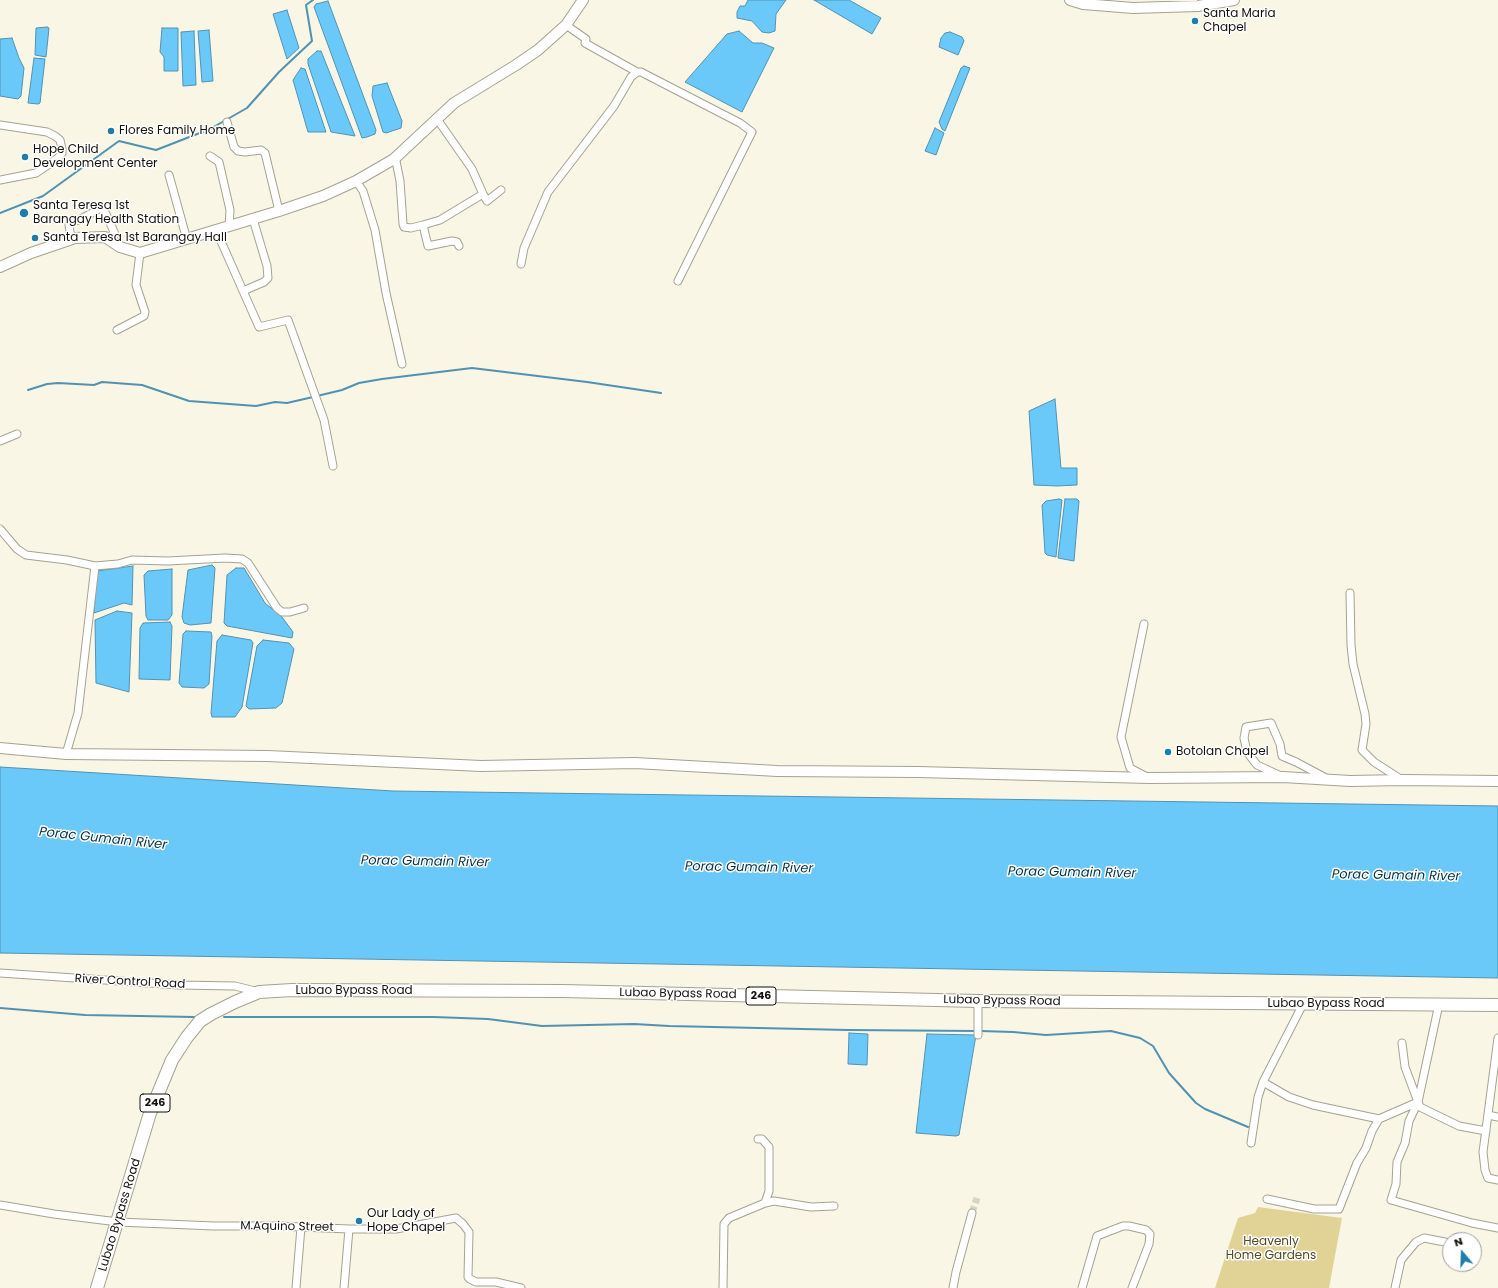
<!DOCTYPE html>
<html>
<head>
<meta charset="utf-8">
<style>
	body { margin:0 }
	#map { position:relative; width:1498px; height:1288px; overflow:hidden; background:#f9f6e5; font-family:Poppins,sans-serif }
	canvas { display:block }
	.north { position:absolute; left:1442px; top:1232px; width:40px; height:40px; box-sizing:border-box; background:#fff; border:1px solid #a1a09e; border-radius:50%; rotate:341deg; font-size:11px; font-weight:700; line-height:16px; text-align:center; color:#13110c }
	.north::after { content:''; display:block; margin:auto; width:14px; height:18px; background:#1c7eaa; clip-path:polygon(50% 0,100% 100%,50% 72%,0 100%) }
</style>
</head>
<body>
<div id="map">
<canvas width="1498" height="1288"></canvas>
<div class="north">N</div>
</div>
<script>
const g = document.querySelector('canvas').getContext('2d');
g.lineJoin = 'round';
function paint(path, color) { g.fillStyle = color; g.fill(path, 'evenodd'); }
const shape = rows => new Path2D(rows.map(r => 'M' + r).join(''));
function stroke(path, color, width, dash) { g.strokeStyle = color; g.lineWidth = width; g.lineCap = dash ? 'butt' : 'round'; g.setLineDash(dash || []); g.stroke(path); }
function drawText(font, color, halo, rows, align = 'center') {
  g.font = font + ' Poppins,sans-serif'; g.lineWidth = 3; g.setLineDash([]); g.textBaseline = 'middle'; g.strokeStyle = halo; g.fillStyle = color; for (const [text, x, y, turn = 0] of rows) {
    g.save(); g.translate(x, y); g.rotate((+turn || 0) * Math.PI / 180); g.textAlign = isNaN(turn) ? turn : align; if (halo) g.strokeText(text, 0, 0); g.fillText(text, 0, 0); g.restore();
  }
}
paint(shape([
	[1258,1207,1342,1218,1329,1288,1215,1288,1238,1218,1255,1213]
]), '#e1d396');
const water = shape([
	[748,0,786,0,776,14,775,31,769,33,762,32,752,21,737,18,737,12,740,6,745,6,748,0],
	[814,0,849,0,881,18,872,34,814,0],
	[328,1,376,130,375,134,367,137,362,138,314,7,316,4,328,1],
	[287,10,299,48,287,59,273,14,287,10],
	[47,27,49,28,46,57,35,55,36,28,47,27],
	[162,28,178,28,178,71,164,71,164,57,160,52,162,28],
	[209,30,213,81,202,82,198,31,209,30],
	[194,31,196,85,183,86,181,32,194,31],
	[739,31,753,43,762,43,774,48,742,112,685,82,727,34,739,31],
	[950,32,962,37,964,41,958,55,939,47,941,38,945,33,950,32],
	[12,38,19,58,24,68,21,96,18,99,0,96,0,39,12,38],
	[317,51,321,51,355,136,331,132,308,64,308,59,317,51],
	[34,58,45,59,40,103,38,104,28,103,34,58],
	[964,66,970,68,945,131,942,129,939,122,961,68,964,66],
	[301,68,305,69,326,132,308,132,293,80,301,68],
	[387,83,402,121,401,128,386,133,383,132,372,96,373,86,387,83],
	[935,128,944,133,936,155,925,151,935,128],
	[1055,399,1061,468,1077,468,1077,485,1057,486,1034,485,1029,411,1055,399],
	[1059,499,1062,500,1056,557,1047,555,1045,553,1042,505,1046,501,1059,499],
	[1065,499,1077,499,1079,501,1074,561,1058,558,1065,499],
	[212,565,215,568,211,623,190,625,184,623,182,617,188,570,212,565],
	[133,566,132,605,124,603,94,613,97,571,133,566],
	[236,568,244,568,265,603,282,617,293,632,292,638,227,626,224,623,227,575,236,568],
	[172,569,172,615,168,620,148,620,146,616,144,575,148,571,172,569],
	[117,611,132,613,129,692,96,683,95,620,117,611],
	[170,622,172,626,170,680,139,679,140,628,143,623,170,622],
	[186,631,211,632,212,636,209,684,204,688,182,687,179,683,183,634,186,631],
	[222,635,251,640,253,643,242,707,235,717,212,717,211,713,217,641,222,635],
	[263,640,289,643,294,649,282,703,276,708,249,709,246,706,257,646,263,640],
	[0,767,393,791,1498,806,1498,978,0,953,0,767],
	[849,1033,868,1034,867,1065,848,1064,849,1033],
	[927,1034,976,1035,959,1135,956,1136,916,1133,927,1034]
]);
paint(water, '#6bc9fa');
stroke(water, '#5192b3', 1);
stroke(shape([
	[0,213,43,196,119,141,156,150,210,129,247,108,279,72,312,41,306,5,313,0],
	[28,390,47,384,58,383,94,385,102,382,142,385,189,401,256,406,275,402,287,403,313,397],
	[317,396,342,390,359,383,382,379,472,368,587,382,661,393],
	[0,1008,85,1015,194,1017],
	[224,1017,434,1017,488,1019,542,1026,634,1024,669,1026,848,1030,976,1031],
	[981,1031,1013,1032,1046,1035,1111,1031,1140,1038,1153,1046,1169,1073,1196,1103,1205,1109,1248,1127]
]), '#5192b3', 2);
stroke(shape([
	[972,1213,977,1198]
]), '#d6d4c4', 7, [7, 3.5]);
const street = shape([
	[637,72,641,72,740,123,752,132,678,281],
	[227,122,234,147,238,151,245,152,261,150,265,153,279,211],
	[0,125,47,132,55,136,60,140,62,149,62,153,58,158,36,173,0,180],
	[210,156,219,162,230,210,229,226],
	[394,159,396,161,400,181,403,224,404,227,411,228,423,225,428,246,452,241,457,242,459,246],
	[169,175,187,240],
	[356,181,363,191,375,230,386,293,402,364],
	[483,194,487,201,501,190],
	[423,225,440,220,483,194,472,169,437,119],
	[216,230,259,327,288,320,324,420,333,466],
	[71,239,69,225,72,221,79,220,101,208,106,214,115,234,112,242],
	[521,264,524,248,548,192,614,106,631,77,637,72,585,43,586,39,566,25],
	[243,291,264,282,268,278,267,266,253,219],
	[117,330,144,316,145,312,136,285,140,253],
	[0,441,17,434],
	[0,529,17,549,26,555,67,560,95,566,118,564,132,560,168,561,225,558,242,559,248,563,277,608,282,612,290,612,304,608],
	[1350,593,1351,645,1353,664,1365,714,1366,724,1362,750,1374,762,1402,780],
	[1144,624,1121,737,1130,768,1147,777],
	[66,754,78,713,95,566],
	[1281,776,1257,765,1247,752,1244,738,1246,727,1271,723,1280,744,1282,756,1296,762,1326,778],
	[0,973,179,985,235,986,259,992],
	[1439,1004,1418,1102,1420,1107,1459,1126,1486,1131],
	[978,1035,978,1001],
	[1498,1038,1483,1152,1485,1170,1488,1178,1498,1180],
	[1402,1043,1405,1067,1418,1102,1409,1121,1405,1143,1397,1162,1396,1184,1391,1200,1472,1223,1498,1228],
	[1263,1082,1289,1097,1313,1105,1379,1119,1418,1102],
	[1488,1115,1498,1117],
	[758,1139,762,1139,769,1147,769,1191,765,1203],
	[1251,1143,1258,1097,1263,1082,1303,1004],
	[1267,1199,1314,1209,1339,1209,1357,1163,1366,1148,1372,1131,1379,1119],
	[0,1205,54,1214,118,1222,214,1226,277,1226,349,1229,396,1229,456,1218,463,1224,469,1232,468,1277,470,1279,476,1282,496,1282,521,1288],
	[296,1288,301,1227],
	[344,1288,349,1229],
	[723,1288,724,1224,729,1218,765,1203,774,1201,811,1207,834,1206],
	[953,1288,956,1272,972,1213],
	[1082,1288,1097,1236,1123,1226,1129,1226,1146,1230,1150,1234,1149,1244,1132,1288],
	[1395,1288,1401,1260,1416,1242,1424,1238,1450,1243]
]);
const secondary = shape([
	[1070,0,1083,4,1133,8,1198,6,1234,0],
	[0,267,31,253,75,238,105,237,120,247,140,253,279,211,323,196,356,181,394,159,454,103,516,65,538,50,566,25,583,0],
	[0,748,66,754,268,756,481,766,635,763,777,771,918,772,1149,778,1283,777,1350,781,1403,780,1498,781]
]);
const highway = shape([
	[97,1288,150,1113,172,1060,187,1037,200,1021,211,1014,235,1002,259,992,292,990,563,991,978,1001,1498,1005]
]);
stroke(street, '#a5a292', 9);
stroke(secondary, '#a5a292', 12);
stroke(highway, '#a5a292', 14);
stroke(street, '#fff', 7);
stroke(secondary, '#fff', 10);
stroke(highway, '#fff', 12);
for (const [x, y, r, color] of [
	[1195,21,4,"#1c7eaa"],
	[111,131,4,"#1c7eaa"],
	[25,157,4,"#1c7eaa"],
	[24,213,5,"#1c7eaa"],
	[35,238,4,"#1c7eaa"],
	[1168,752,4,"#1c7eaa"],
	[359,1221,4,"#1c7eaa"]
]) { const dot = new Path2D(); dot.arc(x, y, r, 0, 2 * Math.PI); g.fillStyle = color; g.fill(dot); stroke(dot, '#fff', 1.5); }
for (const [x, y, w] of [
	[761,996,30],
	[155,1103,30]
]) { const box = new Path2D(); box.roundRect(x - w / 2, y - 9, w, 18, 3); g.fillStyle = '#fff'; g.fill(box); stroke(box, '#13110c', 1); }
drawText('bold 11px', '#13110c', null, [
	["246",761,996],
	["246",155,1103]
]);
drawText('12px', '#13110c', '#fff', [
	["Santa Maria",1203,14],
	["Chapel",1203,28],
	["Flores Family Home",119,131],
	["Hope Child",33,150],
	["Development Center",33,164],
	["Santa Teresa 1st",33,206],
	["Barangay Health Station",33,220],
	["Santa Teresa 1st Barangay Hall",43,238],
	["Botolan Chapel",1176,752],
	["Our Lady of",367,1214],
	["Hope Chapel",367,1228]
], 'left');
drawText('12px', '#13110c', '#fff', [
	["River Control Road",130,982,3],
	["Lubao Bypass Road",354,991],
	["Lubao Bypass Road",678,994,1],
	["Lubao Bypass Road",1002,1001,1],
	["Lubao Bypass Road",1326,1004],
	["Lubao Bypass Road",120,1215,-73],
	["M.Aquino Street",287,1227,1]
]);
drawText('12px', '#524a23', '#fff', [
	["Heavenly",1271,1242],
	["Home Gardens",1271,1256]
]);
drawText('italic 13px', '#063245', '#fff', [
	["Porac Gumain River",103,839,6],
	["Porac Gumain River",425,862,1],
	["Porac Gumain River",749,868,1],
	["Porac Gumain River",1072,873,1],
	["Porac Gumain River",1396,876,1]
]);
</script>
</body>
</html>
